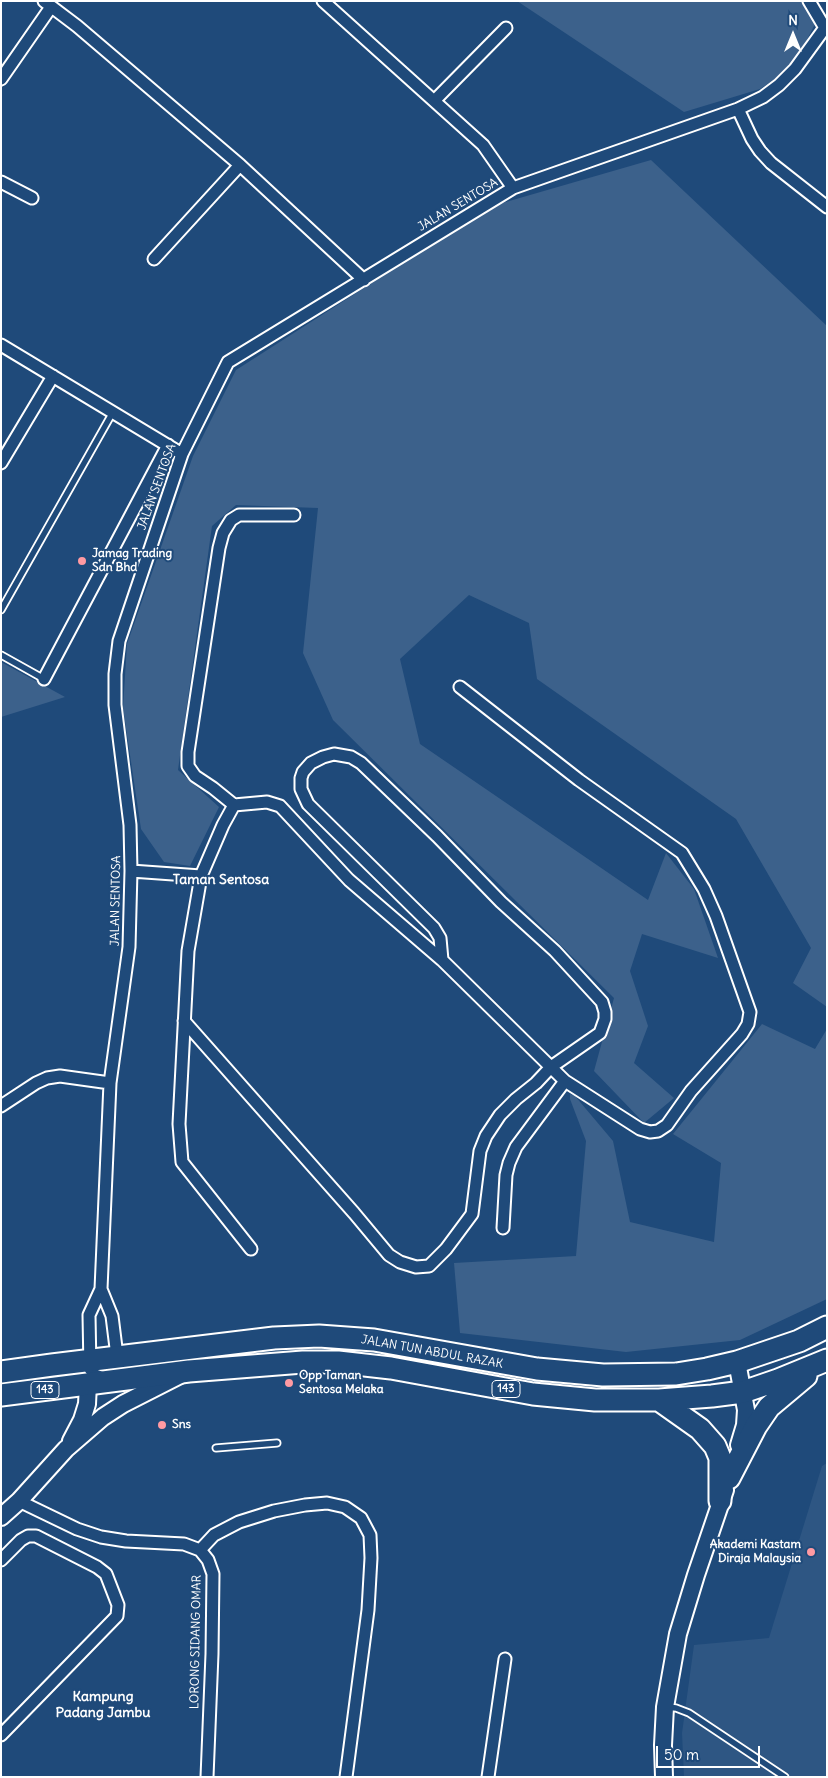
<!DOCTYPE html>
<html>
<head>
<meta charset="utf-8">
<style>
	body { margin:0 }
	#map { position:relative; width:828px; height:1778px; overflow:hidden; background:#1f4a7a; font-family:Delius,sans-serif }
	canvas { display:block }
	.frame { position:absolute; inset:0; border:2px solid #fff; pointer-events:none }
	.north { position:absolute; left:768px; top:10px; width:50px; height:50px; -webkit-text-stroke:4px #1f4a7a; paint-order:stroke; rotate:0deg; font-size:14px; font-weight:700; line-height:20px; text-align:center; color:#fff }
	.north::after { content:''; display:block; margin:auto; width:18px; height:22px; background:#fff; clip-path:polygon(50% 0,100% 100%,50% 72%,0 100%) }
	.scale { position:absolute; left:656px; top:1746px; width:104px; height:22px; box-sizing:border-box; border:2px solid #fff; border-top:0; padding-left:6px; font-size:15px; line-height:18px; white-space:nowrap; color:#fff; -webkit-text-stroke:4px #1f4a7a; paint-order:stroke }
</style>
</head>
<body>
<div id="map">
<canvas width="828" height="1778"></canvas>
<div class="frame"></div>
<div class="north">N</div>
<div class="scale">50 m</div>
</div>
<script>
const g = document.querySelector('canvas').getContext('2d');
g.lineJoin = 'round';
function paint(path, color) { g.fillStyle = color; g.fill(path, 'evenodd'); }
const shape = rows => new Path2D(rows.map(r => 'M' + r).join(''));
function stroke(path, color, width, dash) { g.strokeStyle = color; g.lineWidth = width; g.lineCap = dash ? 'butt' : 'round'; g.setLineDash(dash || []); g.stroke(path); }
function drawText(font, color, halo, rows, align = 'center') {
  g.font = font + ' Delius,sans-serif'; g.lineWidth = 4; g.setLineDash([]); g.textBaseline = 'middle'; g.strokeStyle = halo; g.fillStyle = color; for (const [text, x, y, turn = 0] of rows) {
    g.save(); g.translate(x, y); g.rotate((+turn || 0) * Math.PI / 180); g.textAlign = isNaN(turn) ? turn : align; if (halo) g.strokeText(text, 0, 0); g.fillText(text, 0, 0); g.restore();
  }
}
paint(shape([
	[827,1463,827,1777,684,1777,682,1733,694,1645,769,1638,822,1466]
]), '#2e5683');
paint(shape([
	[517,1,802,1,815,24,793,67,760,89,684,112],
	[651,160,827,326,827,1007,793,983,811,948,736,819,537,679,529,623,469,595,400,659,420,744,648,900,666,853,694,889,718,958,642,934,630,971,648,1026,634,1063,674,1098,644,1123,594,1071,614,998,333,720,303,653,318,508,236,505,212,526,178,770,219,807,190,866,164,862,141,829,123,708,127,644,193,456,236,370,492,206],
	[1,662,65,697,1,717],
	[762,1024,815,1049,827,1029,827,1299,740,1340,626,1352,460,1333,454,1263,576,1256,586,1141,570,1099,570,1094,575,1096,613,1141,630,1222,714,1242,721,1163,673,1134]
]), '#3c618b');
const lane = shape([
	[1,610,113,412],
	[1,655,44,679],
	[216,1448,277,1443],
	[667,1707,676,1708,689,1713,785,1777]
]);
const street = shape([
	[44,1,77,26,240,165,364,280],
	[323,1,483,145,513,188],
	[809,1,825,28],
	[1,79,51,7],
	[435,100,506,28],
	[738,109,752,139,760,151,771,163,827,207],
	[1,182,32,198],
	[154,259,240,165],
	[1,345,182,454],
	[1,463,53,376],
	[44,679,168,445],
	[234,805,213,788,195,776,188,766,188,752,219,548,223,533,231,520,239,515,294,515],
	[131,871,201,876],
	[184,1021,354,1213,389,1255,400,1262,416,1267,429,1266,446,1249,472,1214,480,1151,486,1136,500,1115,516,1099,536,1083,551,1067,600,1033,605,1019,605,1012,602,1002,555,951,501,902,437,836,361,763,351,757,334,754,323,757,311,763,303,772,301,778,301,789,308,804,434,928,440,938,442,960],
	[1,1106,36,1083,47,1078,60,1076,110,1083],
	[503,1228,506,1175,509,1163,516,1147,565,1081],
	[251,1249,182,1162,179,1124,188,951,201,876,223,825,234,805,267,802,280,806,349,880,442,960,565,1081,640,1129,650,1132,658,1131,667,1125,691,1091,742,1034,748,1024,750,1012,716,916,704,889,682,853,579,780,460,687],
	[101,1289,112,1316,117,1356],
	[106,1379,95,1375,90,1369,89,1315,101,1289,110,1083,129,947,131,871,130,825,115,705,115,674,119,641,182,454,228,362,513,188,738,109,763,97,779,85,795,69,827,25],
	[19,1501,77,1529,101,1537,126,1541,184,1544,200,1550,208,1560,213,1574,212,1654,207,1777],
	[200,1550,214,1535,239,1522,274,1511,305,1505,327,1503,345,1507,361,1518,370,1535,371,1558,368,1610,346,1777],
	[1,1560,21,1540,28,1536,36,1536,97,1567,106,1574,118,1605,117,1616,1,1735],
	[488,1777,505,1659]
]);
const secondary = shape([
	[737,1362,746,1410,745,1425,739,1445],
	[71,1441,82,1420,87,1404,88,1384],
	[1,1517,19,1501,66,1449,103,1417,123,1404,180,1375],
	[664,1777,663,1745,665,1707,678,1634,696,1575,725,1490]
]);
const highway = shape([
	[1,1372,52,1365,274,1338,319,1336,374,1340,537,1369,603,1375,676,1374,707,1369,737,1362,799,1341,827,1327],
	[1,1395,189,1371,303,1362,338,1362,391,1368,533,1394,595,1400,659,1400,712,1396,743,1392,778,1380,827,1360],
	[659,1400,700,1429,715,1446,720,1458,720,1501],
	[729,1478,756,1426,769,1407,806,1376]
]);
stroke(lane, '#fff', 9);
stroke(street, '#fff', 15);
stroke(secondary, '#fff', 20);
stroke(highway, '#fff', 25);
stroke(lane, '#1f4a7a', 5.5);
stroke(street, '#1f4a7a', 11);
stroke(secondary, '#1f4a7a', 16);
stroke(highway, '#1f4a7a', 21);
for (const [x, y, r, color] of [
	[82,561,5,"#ff9aa2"],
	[289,1383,5,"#ff9aa2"],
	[162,1425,5,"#ff9aa2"],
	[811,1552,5,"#ff9aa2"]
]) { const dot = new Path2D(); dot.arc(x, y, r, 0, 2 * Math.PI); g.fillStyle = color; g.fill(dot); stroke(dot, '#1f4a7a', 2); }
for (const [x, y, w] of [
	[506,1389,28],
	[45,1390,28]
]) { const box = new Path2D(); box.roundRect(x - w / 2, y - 8.5, w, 17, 4); g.fillStyle = '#1f4a7a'; g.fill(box); stroke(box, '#fff', 1); }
drawText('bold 11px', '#fff', null, [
	["143",506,1389],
	["143",45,1390]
]);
drawText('12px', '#fff', '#1f4a7a', [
	["JALAN SENTOSA",458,205,-31],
	["JALAN SENTOSA",157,487,-70],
	["JALAN SENTOSA",116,901,-89],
	["JALAN TUN ABDUL RAZAK",432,1352,10],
	["LORONG SIDANG OMAR",196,1642,-89]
]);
drawText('bold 12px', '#fff', '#1f4a7a', [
	["Jamag Trading",92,554],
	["Sdn Bhd",92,568],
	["Opp Taman",299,1376],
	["Sentosa Melaka",299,1390],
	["Sns",172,1425],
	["Akademi Kastam",801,1545,"right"],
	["Diraja Malaysia",801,1559,"right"]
], 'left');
drawText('bold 14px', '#fff', '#1f4a7a', [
	["Taman Sentosa",221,880],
	["Kampung",103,1697],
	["Padang Jambu",103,1713]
]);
</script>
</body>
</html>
